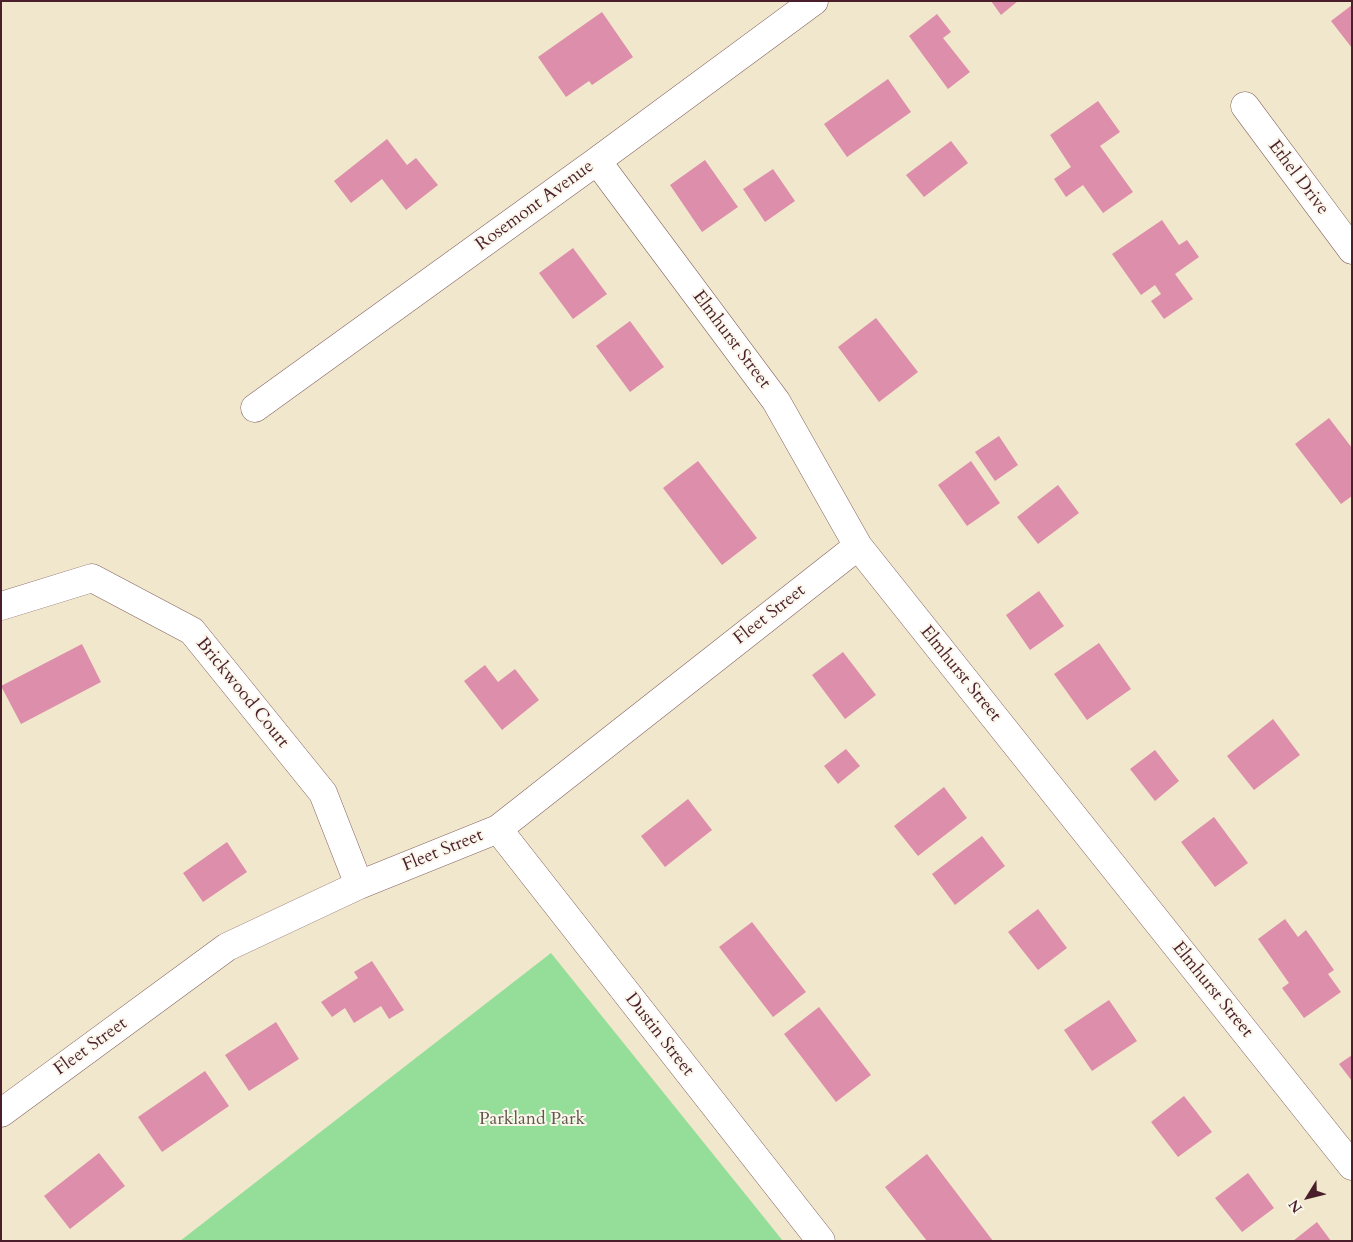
<!DOCTYPE html>
<html>
<head>
<meta charset="utf-8">
<style>
	body { margin:0 }
	#map { position:relative; width:1353px; height:1242px; overflow:hidden; background:#f1e7cc; font-family:Cardo,serif }
	canvas { display:block }
	.frame { position:absolute; inset:0; border:2px solid #4a1f2b; pointer-events:none }
	.north { position:absolute; left:1283px; top:1172px; width:50px; height:50px; -webkit-text-stroke:4px #fbf7ec; paint-order:stroke; rotate:234deg; font-size:14px; font-weight:700; line-height:20px; text-align:center; color:#4a1f2b }
	.north::after { content:''; display:block; margin:auto; width:18px; height:22px; background:#4a1f2b; clip-path:polygon(50% 0,100% 100%,50% 72%,0 100%) }
</style>
</head>
<body>
<div id="map">
<canvas width="1353" height="1242"></canvas>
<div class="frame"></div>
<div class="north">N</div>
</div>
<script>
const g = document.querySelector('canvas').getContext('2d');
g.lineJoin = 'round';
function paint(path, color) { g.fillStyle = color; g.fill(path, 'evenodd'); }
const shape = rows => new Path2D(rows.map(r => 'M' + r).join(''));
function stroke(path, color, width, dash) { g.strokeStyle = color; g.lineWidth = width; g.lineCap = dash ? 'butt' : 'round'; g.setLineDash(dash || []); g.stroke(path); }
function drawText(font, color, halo, rows, align = 'center') {
  g.font = font + ' Cardo,serif'; g.lineWidth = 4; g.setLineDash([]); g.textBaseline = 'middle'; g.strokeStyle = halo; g.fillStyle = color; for (const [text, x, y, turn = 0] of rows) {
    g.save(); g.translate(x, y); g.rotate((+turn || 0) * Math.PI / 180); g.textAlign = isNaN(turn) ? turn : align; if (halo) g.strokeText(text, 0, 0); g.fillText(text, 0, 0); g.restore();
  }
}
paint(shape([
	[551,953,783,1241,180,1241]
]), '#95de99');
paint(shape([
	[991,1,1018,1,1001,15],
	[1352,5,1352,48,1331,21],
	[602,12,633,57,592,85,589,81,566,97,538,57],
	[937,14,951,32,943,38,970,72,948,89,909,36],
	[888,79,911,112,847,157,824,124],
	[1098,101,1120,132,1100,146,1133,192,1103,213,1083,185,1066,197,1054,179,1071,167,1050,135],
	[387,139,407,165,416,158,438,185,406,210,382,179,351,203,334,181],
	[951,141,968,163,924,197,906,175],
	[705,160,738,207,702,232,670,185],
	[773,169,795,201,765,222,743,189],
	[1162,220,1179,245,1187,240,1199,257,1175,274,1193,299,1164,319,1151,301,1161,294,1155,285,1141,295,1112,254],
	[573,248,607,294,573,319,539,273],
	[876,318,918,372,879,402,838,347],
	[630,321,664,367,630,392,596,346],
	[1329,418,1352,448,1352,496,1341,504,1295,444],
	[999,436,1018,465,995,481,975,452],
	[698,461,757,538,722,565,663,488],
	[971,461,1000,503,967,526,938,485],
	[1058,485,1079,513,1038,544,1017,517],
	[1039,591,1064,626,1030,650,1006,615],
	[1099,643,1131,689,1087,720,1054,674],
	[82,644,101,682,21,724,1,686],
	[843,652,876,695,845,719,812,675],
	[485,665,498,682,515,669,539,700,502,730,464,681],
	[1273,719,1300,755,1254,790,1227,756],
	[846,749,860,766,838,784,824,766],
	[1155,750,1179,781,1155,801,1130,769],
	[944,787,967,818,918,856,894,826],
	[688,799,712,830,665,867,641,836],
	[1214,817,1248,863,1215,887,1181,842],
	[982,836,1005,866,955,905,932,874],
	[227,842,247,872,203,902,183,873],
	[1038,909,1067,948,1038,970,1008,932],
	[1285,919,1298,937,1306,930,1334,970,1328,974,1341,992,1304,1018,1282,988,1289,983,1258,939],
	[752,922,806,992,773,1017,719,947],
	[372,961,404,1010,389,1019,381,1006,354,1023,345,1008,332,1017,321,1002,358,978,354,972],
	[1109,1000,1137,1041,1092,1071,1064,1030],
	[819,1007,871,1075,836,1102,784,1034],
	[276,1022,299,1059,249,1091,225,1055],
	[1352,1055,1352,1081,1339,1064],
	[205,1071,229,1106,162,1152,138,1117],
	[1184,1096,1212,1132,1178,1157,1151,1122],
	[99,1153,125,1186,70,1229,44,1196],
	[927,1154,993,1241,927,1241,885,1187],
	[1248,1173,1274,1208,1242,1232,1215,1198],
	[1317,1222,1331,1241,1293,1241]
]), '#dd8eaa');
const street = shape([
	[1245,106,1352,250],
	[597,161,776,401,858,546,1352,1166],
	[255,408,597,161,814,1],
	[1,606,92,578,192,631,323,793,359,885],
	[498,829,821,1241],
	[1,1113,227,947,359,885,498,829,858,546]
]);
stroke(street, '#846563', 29);
stroke(street, '#fff', 28);
drawText('18px', '#4a1f2b', '#fbf7ec', [
	["Ethel Drive",1298,178,53],
	["Rosemont Avenue",535,206,-36],
	["Elmhurst Street",731,340,53],
	["Fleet Street",770,615,-38],
	["Elmhurst Street",960,674,51],
	["Brickwood Court",242,693,51],
	["Fleet Street",443,851,-22],
	["Elmhurst Street",1212,990,51],
	["Dustin Street",659,1035,52],
	["Fleet Street",91,1047,-36]
]);
drawText('18px', '#60584c', '#fbf7ec', [
	["Parkland Park",532,1120]
]);
</script>
</body>
</html>
